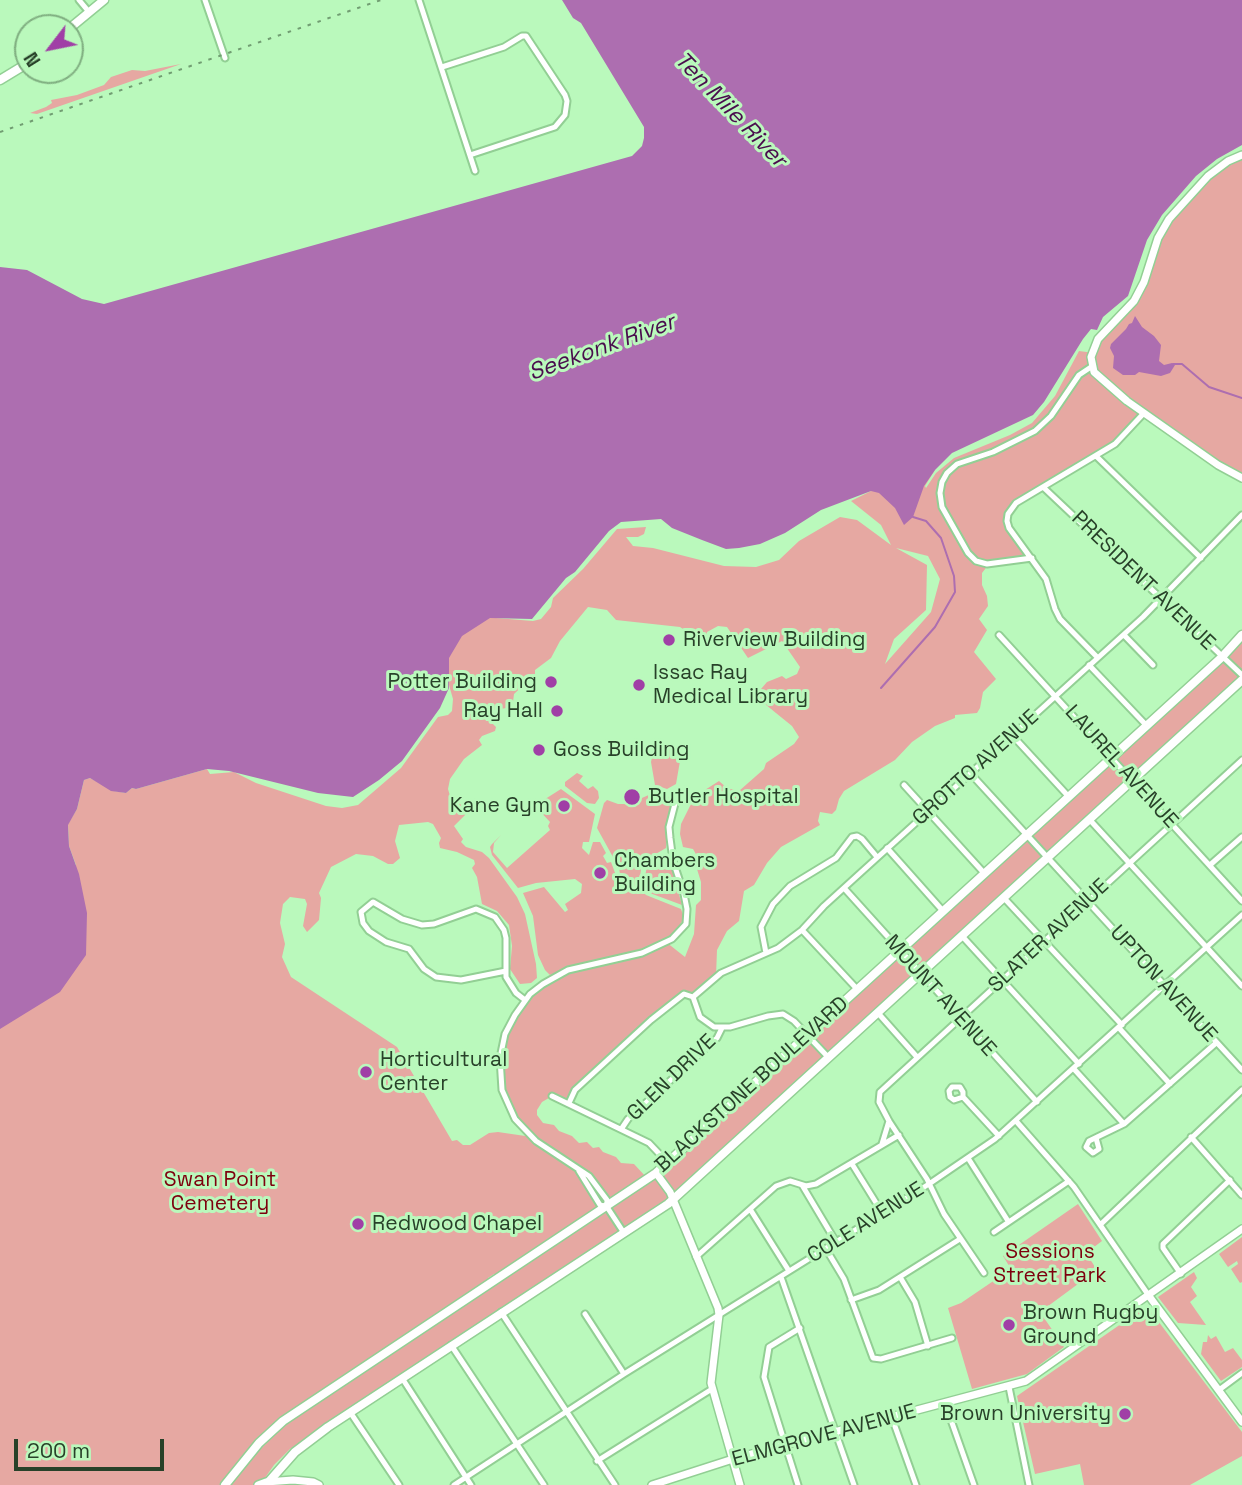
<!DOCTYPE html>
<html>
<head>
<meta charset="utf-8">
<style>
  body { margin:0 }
  #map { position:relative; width:1242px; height:1485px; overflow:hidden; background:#baf9bc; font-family:"Space Grotesk",sans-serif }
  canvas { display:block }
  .north { position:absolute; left:14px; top:14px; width:70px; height:70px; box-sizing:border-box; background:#baf9bc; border:2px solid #80af81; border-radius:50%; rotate:238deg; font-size:19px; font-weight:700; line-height:28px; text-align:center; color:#284129 }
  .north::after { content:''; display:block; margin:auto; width:24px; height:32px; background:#a03fa6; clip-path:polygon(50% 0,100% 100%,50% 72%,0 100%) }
  .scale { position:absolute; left:14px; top:1439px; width:150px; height:32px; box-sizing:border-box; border:4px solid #284129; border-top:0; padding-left:9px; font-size:21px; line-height:24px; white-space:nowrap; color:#284129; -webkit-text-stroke:5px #baf9bc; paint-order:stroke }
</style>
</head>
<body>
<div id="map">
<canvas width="1242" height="1485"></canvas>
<div class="north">N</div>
<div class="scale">200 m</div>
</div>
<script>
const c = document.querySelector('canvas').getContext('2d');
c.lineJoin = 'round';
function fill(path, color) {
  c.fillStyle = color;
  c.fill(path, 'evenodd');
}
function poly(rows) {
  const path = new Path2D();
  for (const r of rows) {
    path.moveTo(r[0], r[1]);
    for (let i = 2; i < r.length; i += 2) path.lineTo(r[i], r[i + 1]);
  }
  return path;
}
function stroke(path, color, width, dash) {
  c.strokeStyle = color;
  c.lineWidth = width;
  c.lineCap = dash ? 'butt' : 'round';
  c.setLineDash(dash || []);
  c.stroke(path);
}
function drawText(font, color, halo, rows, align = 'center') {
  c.font = font + ' "Space Grotesk",sans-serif';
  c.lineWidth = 6;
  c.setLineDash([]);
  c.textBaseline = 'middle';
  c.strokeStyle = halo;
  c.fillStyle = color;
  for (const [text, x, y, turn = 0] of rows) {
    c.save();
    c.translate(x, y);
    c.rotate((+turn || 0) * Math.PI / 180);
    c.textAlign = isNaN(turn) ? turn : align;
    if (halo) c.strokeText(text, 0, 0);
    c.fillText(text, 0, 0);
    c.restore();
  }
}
const green = poly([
  [181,64,37,114,30,113,46,107,52,103,51,100,77,95,104,85,111,77,132,70,145,71],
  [1242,158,1242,478,1145,413,1118,440,1014,502,1009,521,1019,538,1035,556,1032,558,989,564,982,573,982,585,987,596,988,606,979,619,987,630,974,652,996,679,983,692,980,708,977,713,955,715,955,718,935,726,912,742,895,760,844,791,839,799,836,810,832,814,820,812,818,821,820,825,781,847,767,863,754,885,744,891,739,921,727,931,717,950,716,976,693,996,689,991,682,993,579,1083,569,1101,554,1095,542,1102,537,1110,537,1115,543,1123,554,1125,559,1131,572,1136,579,1143,587,1142,593,1148,599,1147,603,1152,616,1157,621,1163,634,1164,647,1178,497,1278,494,1274,488,1278,490,1282,272,1431,240,1469,284,1426,321,1399,611,1209,676,1162,1242,640,1242,674,665,1201,290,1449,274,1465,260,1485,0,1485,0,1027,76,865,69,846,68,824,77,809,84,780,90,778,114,791,126,793,132,788,136,789,207,769,210,774,234,772,256,783,326,806,342,808,358,805,401,768,438,717,448,715,452,711,453,699,447,678,448,656,471,616,533,621,541,619,551,607,553,598,583,569,617,529,646,527,644,534,638,537,626,537,633,546,653,548,724,566,756,567,779,560,799,541,840,517,857,520,891,545,881,525,851,501,871,491,935,470,925,486,926,488,936,473,954,458,1010,435,1032,423,1055,396,1079,351,1094,353,1102,338,1136,305,1147,284,1159,242,1171,221,1217,173],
  [896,548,928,556,940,579,931,612,885,664,894,639,926,610,927,565],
  [588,607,607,610,616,620,680,627,699,640,706,637,707,632,718,626,727,627,748,658,782,641,800,667,797,674,786,679,782,676,767,682,755,696,792,726,799,737,794,744,766,763,764,769,739,791,727,788,719,781,697,795,691,804,681,824,680,834,683,847,693,849,697,856,697,869,701,882,701,900,696,905,694,934,685,957,666,942,630,955,562,972,521,1003,503,1043,502,1084,513,1112,532,1137,498,1132,489,1133,470,1145,463,1145,457,1140,452,1141,397,1047,291,977,282,957,285,944,280,923,283,904,290,897,305,899,307,904,303,926,307,932,319,920,321,898,319,893,331,867,356,854,373,856,388,864,393,864,400,858,395,841,399,825,428,822,433,824,441,838,439,843,440,848,457,852,474,860,475,864,472,868,477,877,482,904,497,911,509,925,512,946,510,969,520,984,531,983,537,978,536,964,525,914,517,897,489,858,482,852,466,847,461,842,463,839,454,826,469,811,450,796,448,789,450,779,464,759,482,745,479,740,482,736,495,731,496,727,490,721,486,721,482,712,490,708,495,710,506,708,513,702,514,694,535,674,535,670,551,658,560,641],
  [665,743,674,746,680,761,676,784,667,789,655,785,651,762,654,748],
  [577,773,583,776,579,781,588,789,593,786,598,791,599,798,595,804,587,803,565,786,565,782],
  [561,789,595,814,589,842,583,842,582,848,589,855,593,842,600,842,606,853,603,856,607,863,611,862,618,881,620,874,619,868,597,828,604,803,607,800,618,804,628,804,651,794,666,795,671,799,666,848,642,862,639,884,642,891,646,895,681,909,684,918,678,928,670,936,646,948,575,965,550,975,545,970,538,955,533,916,523,893,544,887,565,912,568,910,565,904,581,893,582,884,575,879,536,883,518,888,492,855,490,847,492,844,501,835,494,843,493,852,507,868,550,830,548,826,550,822,537,808,531,808],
  [665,854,669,859,682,905,647,892,643,887,647,866],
  [1078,1204,1102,1241,1086,1253,1097,1270,1040,1312,1064,1347,1027,1374,972,1389,948,1308,961,1303,1011,1269,1003,1256],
  [1242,1237,1242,1282,1240,1283,1231,1269,1238,1264,1237,1261,1228,1267,1219,1254],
  [1194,1272,1197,1278,1191,1287,1197,1296,1190,1302,1206,1325,1178,1323,1158,1297],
  [1144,1308,1149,1309,1242,1432,1242,1456,1190,1485,1084,1485,1080,1464,1035,1474,1017,1396],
  [1208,1335,1211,1339,1216,1336,1225,1352,1233,1348,1242,1360,1242,1367,1221,1381,1201,1354,1203,1342,1207,1342]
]);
const water = poly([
  [562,0,1242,0,1242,145,1217,159,1196,176,1162,215,1147,240,1128,296,1103,317,1097,330,1091,329,1083,339,1044,402,1033,415,952,453,935,470,924,486,913,517,904,525,895,508,879,493,871,491,821,510,785,533,760,544,739,548,726,549,702,540,672,528,661,519,621,522,609,531,575,572,566,578,532,619,490,618,462,636,449,658,449,688,440,708,402,761,379,780,353,797,318,793,229,771,207,769,136,789,132,788,126,793,111,791,90,778,84,780,77,809,68,825,69,846,79,874,87,913,86,955,60,992,0,1029,0,267,27,270,82,299,104,304,632,156,642,146,644,138,644,127,581,23,573,18],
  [1135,316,1142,327,1154,336,1161,345,1159,361,1164,365,1172,363,1175,365,1170,373,1161,376,1139,372,1135,375,1123,375,1113,368,1114,356,1110,348,1111,344,1126,329,1129,324,1132,323]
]);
const stream = poly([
  [1173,364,1182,364,1209,387,1242,398],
  [881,688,935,627,955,592,954,576,941,538,926,521,913,517]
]);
const minor = poly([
  [79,0,89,12],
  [205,0,225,58],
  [419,0,475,171],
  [442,67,504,47,522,36,526,36,565,95,567,101,565,115,555,127,470,155],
  [1096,456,1201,558],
  [1043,487,1242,675],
  [1032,558,987,564,976,561,968,553,942,507,940,493,942,482,947,473,957,464,993,452,1035,431,1051,416,1079,375,1091,367],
  [999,635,1242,901],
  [1124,635,1153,665],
  [1097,657,1060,619,1055,609,1046,579,1009,528,1007,521,1008,514,1016,503,1115,444,1144,413],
  [1089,665,1146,725],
  [1012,735,1069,797],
  [971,774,1242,1070],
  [904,785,984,873],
  [1089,819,1242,986],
  [887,848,943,911],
  [1210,865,1242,837],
  [844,888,1037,1102],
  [1004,898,1122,1025],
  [802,930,857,989],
  [962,936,1079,1064],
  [766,953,761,927,773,904,790,886,836,858,852,837,857,836,862,839,877,857],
  [506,971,461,980,436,977,424,969,409,949,386,942,369,931,363,923,361,912,373,902,402,919,422,925,434,924,476,909,495,917,504,930,506,938,506,977,516,993,525,1000],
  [693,997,721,973,778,948,802,930,824,906,857,876,1143,617,1242,515],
  [878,1013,917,1057],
  [1119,1028,1170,1084],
  [1074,1069,1124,1124],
  [552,1096,649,1143,667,1162],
  [963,1097,954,1100,950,1097,949,1091,952,1087,960,1087,963,1092,963,1097,999,1136],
  [569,1103,575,1090,651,1020,684,994,693,997,700,1017,714,1027,730,1027,768,1016,783,1014,794,1021,828,1057],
  [1016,1121,1074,1187,1149,1296],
  [622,1128,628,1119,717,1038,722,1028],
  [1191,1137,1242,1195],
  [1096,1138,1099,1149,1093,1153,1086,1147,1089,1141,1124,1124,1216,1043],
  [882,1144,889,1121],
  [968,1158,1008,1221],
  [852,1164,883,1214],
  [579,1171,600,1205,607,1207,624,1233],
  [802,1185,836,1242],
  [607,1207,607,1200,589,1176,536,1141,515,1119,502,1090,500,1058,505,1034,515,1015,530,994,543,984,568,970,642,953,672,939,686,924,687,909,684,894,673,861,670,838,669,827,677,796],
  [750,1209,789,1271],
  [1100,1225,1242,1090],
  [994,1232,1069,1181],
  [826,1249,844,1279,873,1358,881,1359,952,1338],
  [696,1257,776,1186,790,1181,806,1186,816,1184,899,1135],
  [984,1273,944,1214,927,1179,889,1121,879,1102,880,1092,1242,760],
  [1181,1274,1163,1248,1163,1244,1230,1180],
  [781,1277,854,1485],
  [900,1277,915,1302,928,1346],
  [851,1300,879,1290,960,1239],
  [501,1312,615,1485],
  [585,1314,624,1374],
  [451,1345,544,1485],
  [402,1378,471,1485],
  [1009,1387,1029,1485],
  [1219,1390,1242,1373],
  [945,1403,974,1485],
  [350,1412,399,1485],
  [892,1418,916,1485],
  [597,1461,712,1389],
  [454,1485,624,1374,929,1184,995,1139,1242,915],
  [798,1485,764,1377,769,1347,800,1328]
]);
const tertiary = poly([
  [1242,155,1228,161,1208,176,1169,219,1158,238,1144,282,1134,301,1098,339,1091,357,1094,372,1127,401,1218,465,1242,478],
  [656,1173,670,1192,718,1308,719,1315,711,1383,740,1485],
  [1149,1296,1242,1422],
  [258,1485,266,1482,293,1480,313,1482,319,1485],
  [652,1485,733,1459,1026,1381,1242,1229]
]);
const secondary = poly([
  [70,28,104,0],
  [0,80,28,63],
  [225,1485,259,1443,283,1421,656,1173,1222,657,1242,635],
  [266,1485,295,1452,328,1427,668,1204,1242,680]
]);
const rail = poly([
  [0,132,381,0]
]);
const markers = [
  [669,640,7,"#a03fa6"],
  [551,682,7,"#a03fa6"],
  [639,685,7,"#a03fa6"],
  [557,711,7,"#a03fa6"],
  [539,750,7,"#a03fa6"],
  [632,797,9,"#a03fa6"],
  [564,806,7,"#a03fa6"],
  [600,873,7,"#a03fa6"],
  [366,1072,7,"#a03fa6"],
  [358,1224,7,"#a03fa6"],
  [1009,1325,7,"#a03fa6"],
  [1125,1414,7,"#a03fa6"]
];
const streetNames = [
  ["PRESIDENT AVENUE",1143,581,44],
  ["LAUREL AVENUE",1121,767,48],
  ["GROTTO AVENUE",976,768,-42],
  ["SLATER AVENUE",1049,936,-43],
  ["UPTON AVENUE",1163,984,48],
  ["MOUNT AVENUE",940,996,48],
  ["GLEN DRIVE",672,1078,-44],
  ["BLACKSTONE BOULEVARD",752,1085,-42],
  ["COLE AVENUE",866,1223,-32],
  ["ELMGROVE AVENUE",824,1436,-15]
];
const poiNames = [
  ["Riverview Building",683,640],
  ["Issac Ray",653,673],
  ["Medical Library",653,697],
  ["Potter Building",537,682,"right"],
  ["Ray Hall",543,711,"right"],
  ["Goss Building",553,750],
  ["Butler Hospital",648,797],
  ["Kane Gym",550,806,"right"],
  ["Chambers",614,861],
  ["Building",614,885],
  ["Horticultural",380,1060],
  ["Center",380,1084],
  ["Redwood Chapel",372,1224],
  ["Brown Rugby",1023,1313],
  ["Ground",1023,1337],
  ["Brown University",1111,1414,"right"]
];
const parkNames = [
  ["Swan Point",220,1180],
  ["Cemetery",220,1204],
  ["Sessions",1050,1252],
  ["Street Park",1050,1276]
];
const waterNames = [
  ["Ten Mile River",730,110,46],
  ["Seekonk River",602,348,-20]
];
fill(green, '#e6a8a2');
fill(water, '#ad6eb0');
stroke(stream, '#ad6eb0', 2);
stroke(minor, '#92cf94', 9);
stroke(tertiary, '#92cf94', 10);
stroke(secondary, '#92cf94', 11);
stroke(minor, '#fff', 5);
stroke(tertiary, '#fff', 7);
stroke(secondary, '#fff', 8);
stroke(rail, '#719d72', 2, [3.5, 7]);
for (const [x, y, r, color] of markers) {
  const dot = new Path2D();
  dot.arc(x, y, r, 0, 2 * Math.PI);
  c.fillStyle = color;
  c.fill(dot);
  stroke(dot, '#baf9bc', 2.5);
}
drawText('21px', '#284129', '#baf9bc', streetNames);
drawText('21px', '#284129', '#baf9bc', poiNames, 'left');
drawText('21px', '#7d000e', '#baf9bc', parkNames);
drawText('italic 23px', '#490d4d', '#baf9bc', waterNames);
</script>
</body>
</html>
